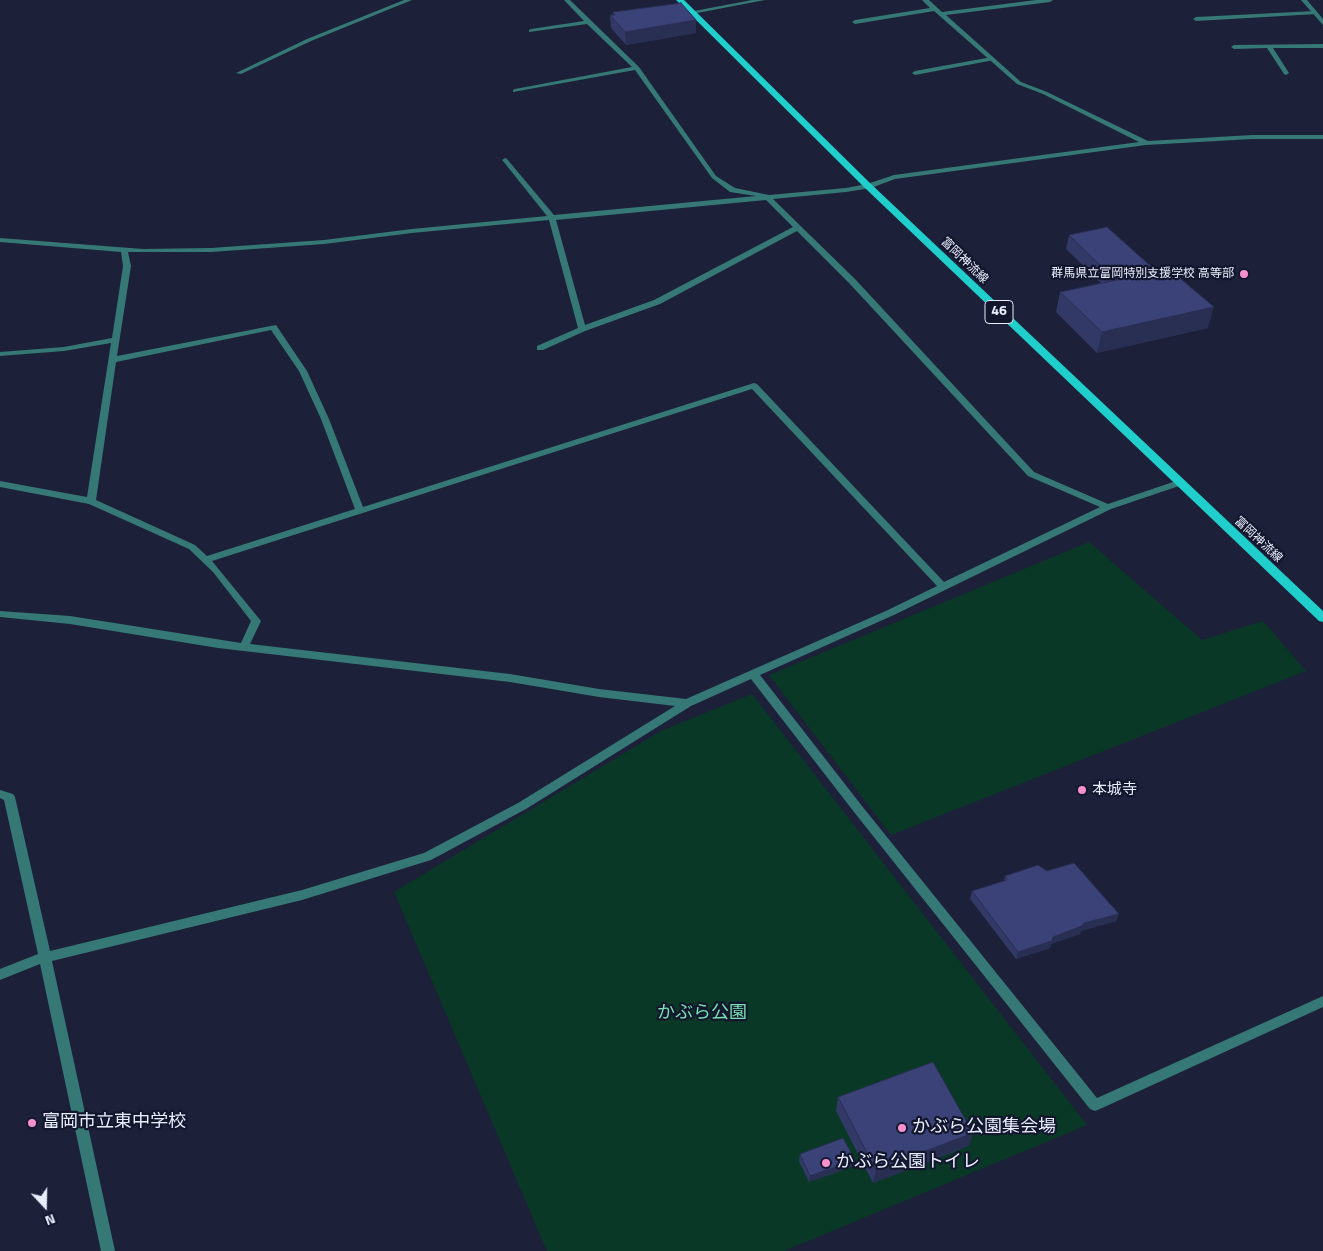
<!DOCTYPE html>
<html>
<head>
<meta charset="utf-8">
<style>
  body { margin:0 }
  #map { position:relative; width:1323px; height:1251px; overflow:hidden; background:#1c2039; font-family:"Titillium Web",sans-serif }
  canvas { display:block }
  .north { position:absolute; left:20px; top:1181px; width:50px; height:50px; -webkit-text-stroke:4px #13172e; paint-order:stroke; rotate:159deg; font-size:14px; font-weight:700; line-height:20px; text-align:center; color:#e9edfe }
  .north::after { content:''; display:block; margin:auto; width:18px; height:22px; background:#e9edfe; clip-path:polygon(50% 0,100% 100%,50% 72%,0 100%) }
</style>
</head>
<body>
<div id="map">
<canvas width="1323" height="1251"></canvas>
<div class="north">N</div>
</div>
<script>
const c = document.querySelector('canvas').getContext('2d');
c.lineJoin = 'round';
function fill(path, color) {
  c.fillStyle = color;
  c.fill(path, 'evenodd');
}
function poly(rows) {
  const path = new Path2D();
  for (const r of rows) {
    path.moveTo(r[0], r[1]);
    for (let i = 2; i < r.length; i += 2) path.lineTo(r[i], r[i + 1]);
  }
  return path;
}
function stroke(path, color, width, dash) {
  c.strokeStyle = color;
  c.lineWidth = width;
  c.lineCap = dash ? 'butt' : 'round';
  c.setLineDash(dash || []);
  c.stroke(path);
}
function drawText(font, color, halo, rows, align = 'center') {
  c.font = font + ' "Titillium Web","Noto Sans JP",sans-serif';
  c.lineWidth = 4.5;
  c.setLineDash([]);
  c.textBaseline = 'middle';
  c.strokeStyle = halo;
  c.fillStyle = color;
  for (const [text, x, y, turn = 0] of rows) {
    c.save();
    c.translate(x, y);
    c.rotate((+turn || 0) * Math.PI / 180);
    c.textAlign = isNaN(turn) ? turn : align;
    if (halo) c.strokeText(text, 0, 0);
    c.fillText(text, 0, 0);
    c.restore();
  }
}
const green = poly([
  [1089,542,1202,640,1263,621,1306,671,891,835,769,675],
  [752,694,1087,1125,784,1251,547,1251,394,892,661,731]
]);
const lane = poly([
  [1315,11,1317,12,1317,14,1196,21,1193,19,1196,17,1315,11],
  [1323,44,1323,48,1273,48,1289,73,1286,75,1284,74,1267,48,1234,49,1231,47,1234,45,1323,44],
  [992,57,994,58,994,60,915,75,912,73,915,71,992,57]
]);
const street = poly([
  [404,0,412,0,311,41,241,74,236,73,307,39,404,0],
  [564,0,570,0,639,67,716,176,735,188,769,195,846,188,867,184,894,175,1139,142,1043,94,1017,84,934,11,855,24,852,22,855,20,930,8,922,0,929,0,942,12,1036,0,1053,0,1050,2,946,15,1021,82,1047,92,1148,141,1252,135,1323,135,1323,139,1252,139,1146,145,895,179,871,188,846,192,773,199,855,279,1034,472,1108,504,1176,481,1179,480,1184,483,1182,485,1111,509,896,614,760,675,862,806,1097,1098,1323,996,1323,1007,1100,1109,1095,1111,1090,1109,854,812,751,679,691,706,526,809,431,860,302,900,52,961,115,1251,101,1251,40,964,0,980,0,969,38,954,4,800,0,798,0,790,13,794,15,797,50,951,302,890,424,853,518,803,675,706,599,697,510,682,218,648,70,624,0,617,0,611,70,616,241,643,251,621,213,572,189,549,89,504,0,487,0,481,87,497,111,343,64,351,0,356,0,352,64,347,112,338,123,266,121,252,0,242,0,238,143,249,211,248,324,240,412,229,547,216,503,161,502,160,505,158,507,159,554,215,756,196,730,192,712,178,635,70,513,92,513,90,515,89,632,67,587,24,529,32,529,30,531,29,584,21,564,0],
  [766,200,793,227,654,300,585,325,556,220,766,200],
  [549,220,578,328,537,346,537,350,543,350,585,331,660,304,797,231,849,283,1028,476,1100,507,944,582,757,384,754,383,363,507,329,419,307,371,276,325,117,356,131,266,128,252,211,252,324,244,412,233,549,220],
  [271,330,299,371,321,419,355,509,207,556,195,545,96,500,116,362,271,330],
  [752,389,937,586,888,610,686,699,599,689,510,674,250,644,261,621,212,561,752,389],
  [752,0,765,0,692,14,689,12,752,0],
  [1301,0,1307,0,1323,19,1323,25,1301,0]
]);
const primary = poly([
  [676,0,684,0,871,184,1323,611,1323,622,1319,621,865,188,676,0]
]);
const wall = poly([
  [613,12,696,20,696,33,626,45,611,28,610,15,613,15],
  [1069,235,1155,270,1154,272,1208,328,1097,353,1056,312,1060,292,1101,283,1066,249],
  [1005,876,1116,921,1081,931,1080,934,1051,944,1050,948,1016,959,970,899,972,891,1004,881],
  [838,1097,973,1133,969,1146,873,1183,836,1111],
  [800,1154,854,1166,809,1182,799,1161]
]);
const shadedWall = poly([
  [696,20,696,33,626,45,625,32],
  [1155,270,1151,284,1111,293,1114,279],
  [1214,307,1208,328,1097,353,1102,332],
  [1119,914,1116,921,1081,931,1080,934,1051,944,1050,948,1016,959,1018,952,1084,923],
  [973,1133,969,1146,873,1183,876,1170],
  [855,1160,854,1166,809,1182,810,1176]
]);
const building = poly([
  [681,3,696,20,625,32,610,15,615,15,613,12,681,3],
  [1107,227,1155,270,1114,279,1069,235,1107,227],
  [1169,269,1214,307,1102,332,1060,292,1169,269],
  [1074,863,1119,914,1084,923,1082,926,1053,937,1052,941,1018,952,972,891,1007,880,1005,876,1038,865,1047,871,1074,863],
  [933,1062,973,1133,876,1170,838,1097,933,1062],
  [843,1138,855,1160,810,1176,800,1154,843,1138]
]);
const markers = [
  [1244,274,5,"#f790ce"],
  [1082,790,5,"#f790ce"],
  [32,1123,5,"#f790ce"],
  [902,1128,5,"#f790ce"],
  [826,1163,5,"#f790ce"]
];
const farStreetnames = [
  ["富岡神流線",964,261,44],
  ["富岡神流線",1258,540,43]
];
const farPoinames = [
  ["群馬県立富岡特別支援学校 高等部",1234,274]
];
const shields = [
  [999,312,28]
];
const shieldNames = [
  ["46",999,312]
];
const poiNames = [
  ["本城寺",1092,790]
];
const nearParknames = [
  ["かぶら公園",702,1014]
];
const nearPoinames = [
  ["富岡市立東中学校",42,1123],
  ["かぶら公園集会場",912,1128],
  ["かぶら公園トイレ",836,1163]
];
fill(green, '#093926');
fill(lane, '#357876');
fill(street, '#357876');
fill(primary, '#20cecc');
fill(wall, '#323966');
fill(shadedWall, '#292e53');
fill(building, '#3a4277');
stroke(building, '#292e53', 1);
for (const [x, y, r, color] of markers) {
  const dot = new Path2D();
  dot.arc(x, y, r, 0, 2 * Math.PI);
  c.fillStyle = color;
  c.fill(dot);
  stroke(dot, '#13172e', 2);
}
drawText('12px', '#e9edfe', '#13172e', farStreetnames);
drawText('12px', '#e9edfe', '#13172e', farPoinames, 'right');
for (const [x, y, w] of shields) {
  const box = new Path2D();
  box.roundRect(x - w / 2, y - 11.5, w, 23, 4);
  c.fillStyle = '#13172e';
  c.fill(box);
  stroke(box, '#e9edfe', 1);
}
drawText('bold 14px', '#e9edfe', null, shieldNames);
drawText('15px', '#e9edfe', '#13172e', poiNames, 'left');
drawText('18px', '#79e1b1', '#13172e', nearParknames);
drawText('18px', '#e9edfe', '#13172e', nearPoinames, 'left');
</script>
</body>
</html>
